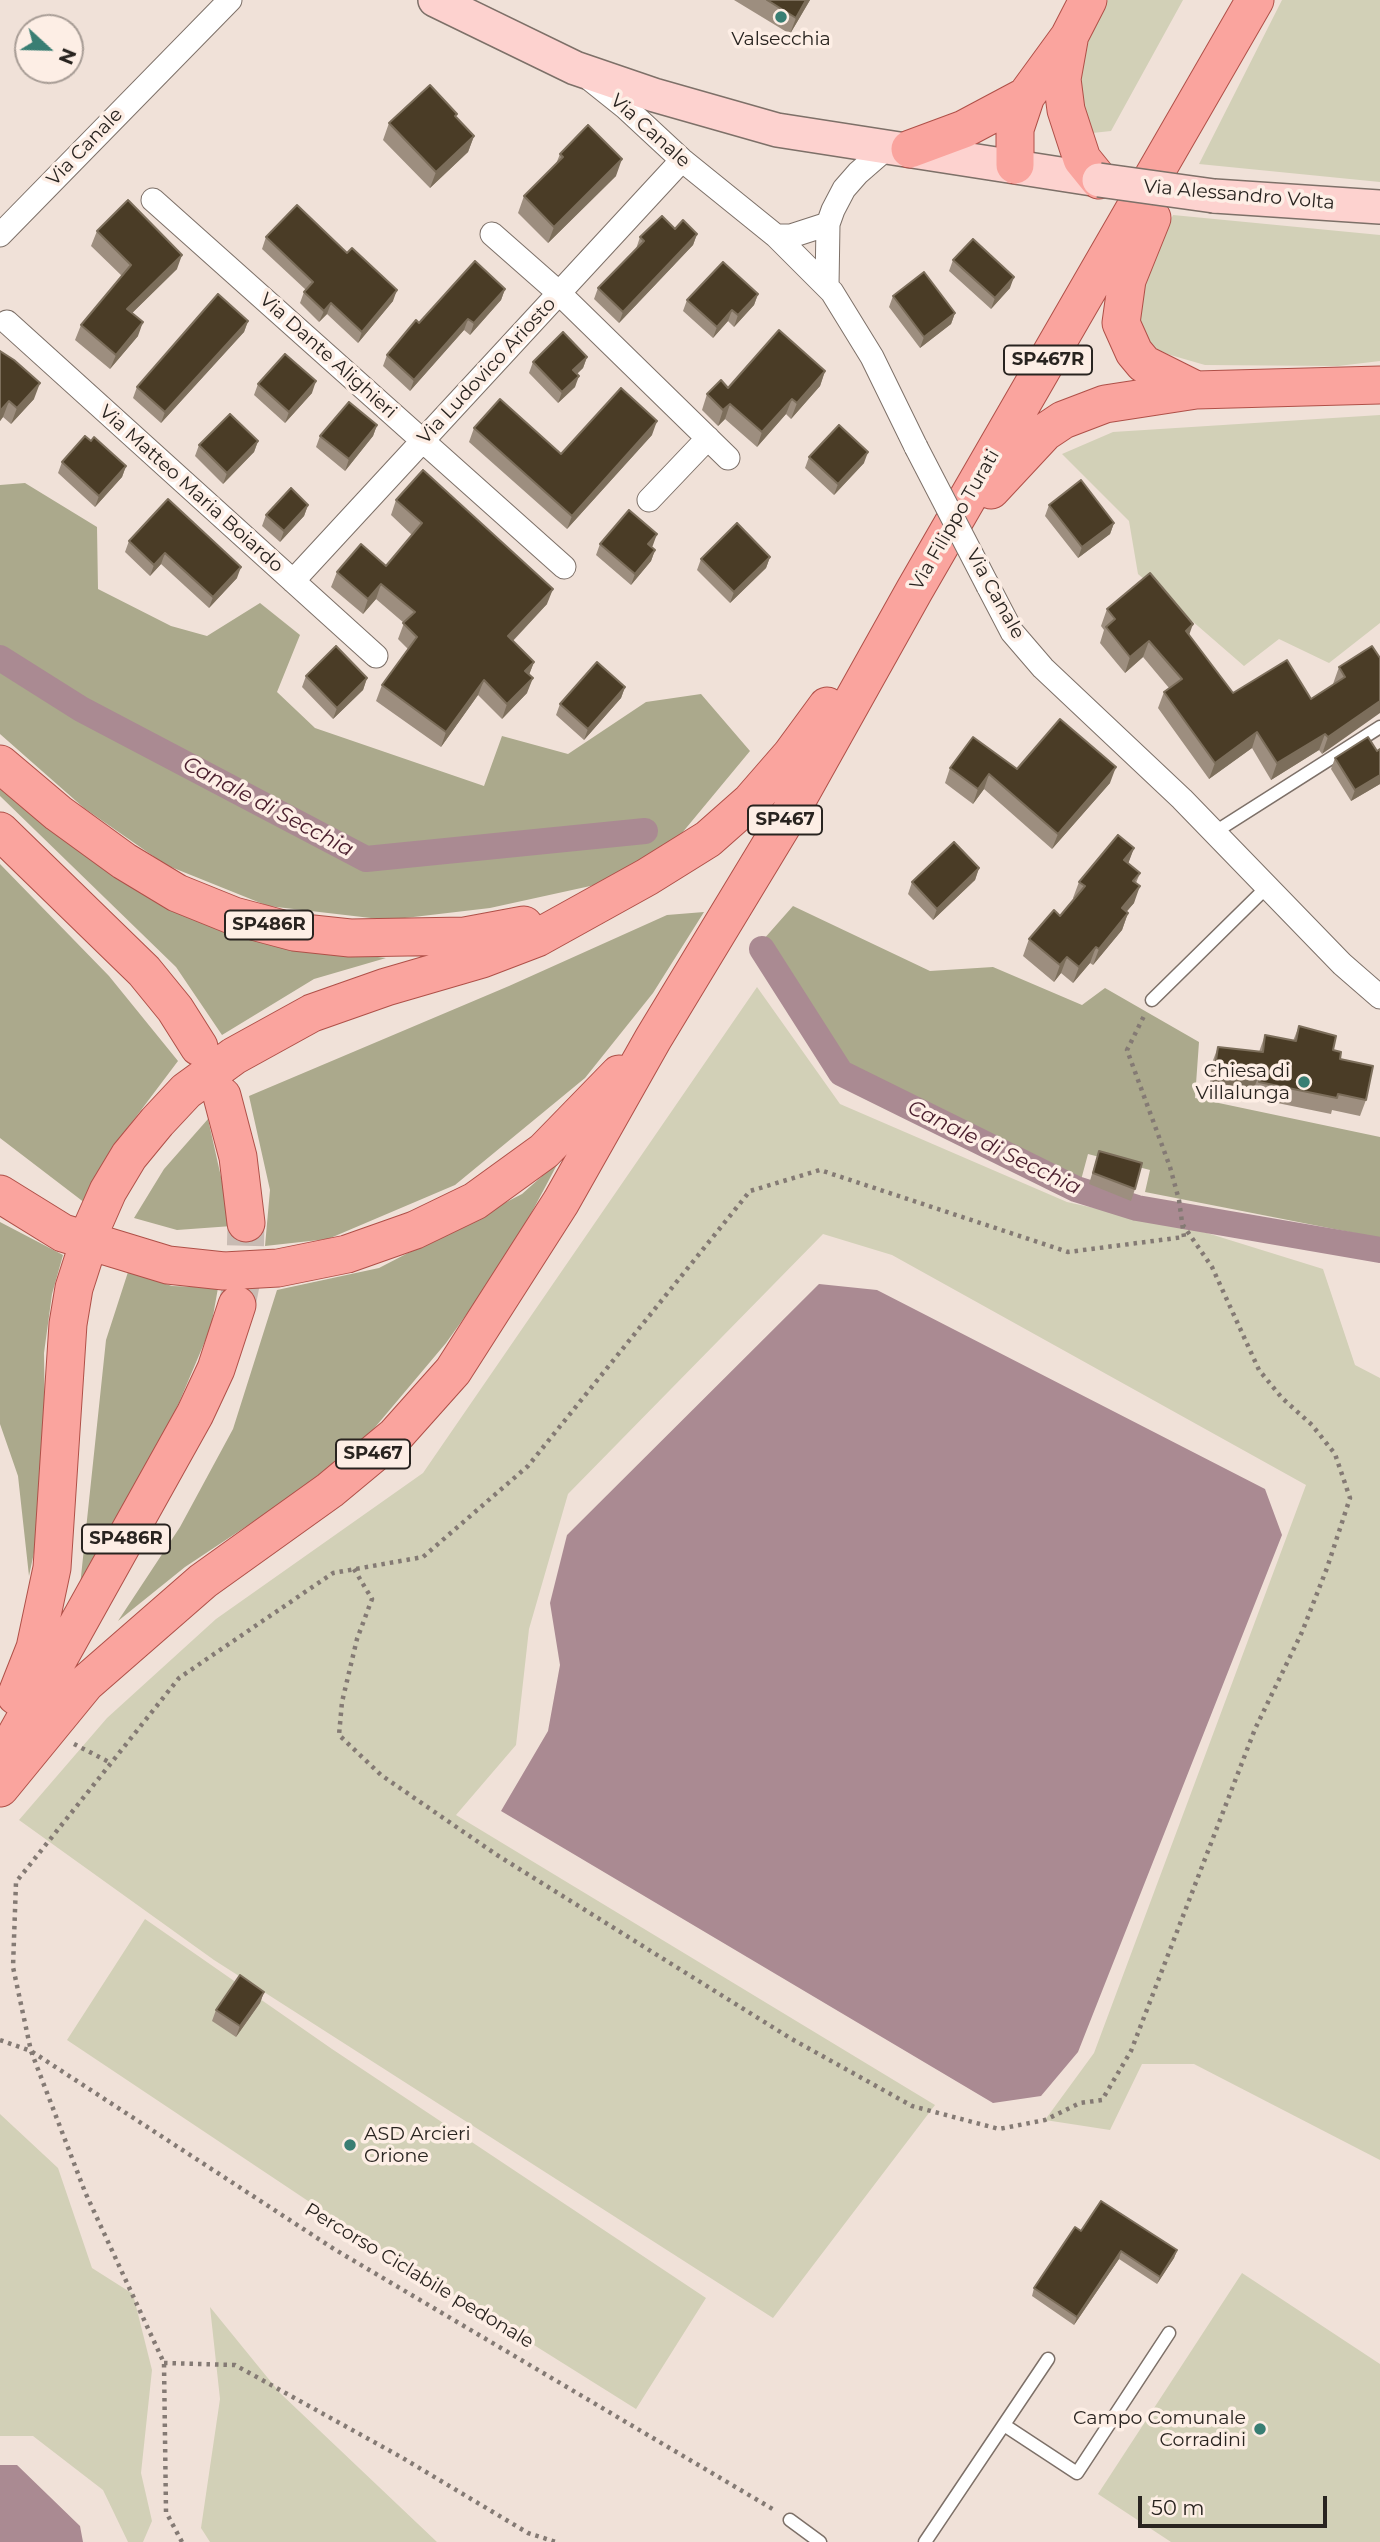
<!DOCTYPE html>
<html>
<head>
<meta charset="utf-8">
<style>
  body { margin:0 }
  #map { position:relative; width:1380px; height:2542px; overflow:hidden; background:#f0e1d8; font-family:Montserrat,sans-serif }
  canvas { display:block }
  .north { position:absolute; left:14px; top:14px; width:70px; height:70px; box-sizing:border-box; background:#fdeee5; border:2px solid #a89d96; border-radius:50%; rotate:112deg; font-size:19px; font-weight:700; line-height:28px; text-align:center; color:#292420 }
  .north::after { content:''; display:block; margin:auto; width:24px; height:32px; background:#397e73; clip-path:polygon(50% 0,100% 100%,50% 72%,0 100%) }
  .scale { position:absolute; left:1138px; top:2496px; width:189px; height:32px; box-sizing:border-box; border:4px solid #292420; border-top:0; padding-left:9px; font-size:21px; line-height:24px; white-space:nowrap; color:#292420; -webkit-text-stroke:5px #fdeee5; paint-order:stroke }
</style>
</head>
<body>
<div id="map">
<canvas width="1380" height="2542"></canvas>
<div class="north">N</div>
<div class="scale">50 m</div>
</div>
<script>
const c = document.querySelector('canvas').getContext('2d');
c.lineJoin = 'round';
function fill(path, color) {
  c.fillStyle = color;
  c.fill(path, 'evenodd');
}
function poly(rows) {
  const path = new Path2D();
  for (const r of rows) {
    path.moveTo(r[0], r[1]);
    for (let i = 2; i < r.length; i += 2) path.lineTo(r[i], r[i + 1]);
  }
  return path;
}
function stroke(path, color, width, dash) {
  c.strokeStyle = color;
  c.lineWidth = width;
  c.lineCap = dash ? 'butt' : 'round';
  c.setLineDash(dash || []);
  c.stroke(path);
}
function drawText(font, color, halo, rows, align = 'center') {
  c.font = font + ' Montserrat,sans-serif';
  c.lineWidth = 7;
  c.setLineDash([]);
  c.textBaseline = 'middle';
  c.strokeStyle = halo;
  c.fillStyle = color;
  for (const [text, x, y, turn = 0] of rows) {
    c.save();
    c.translate(x, y);
    c.rotate((+turn || 0) * Math.PI / 180);
    c.textAlign = isNaN(turn) ? turn : align;
    if (halo) c.strokeText(text, 0, 0);
    c.fillText(text, 0, 0);
    c.restore();
  }
}
const green = poly([
  [1108,0,1183,0,1111,131,1083,134,1076,58],
  [1282,0,1380,0,1380,182,1199,164],
  [1173,215,1380,235,1380,361,1338,366,1205,365,1153,350,1138,319,1138,288],
  [1380,415,1380,623,1329,663,1279,639,1244,666,1138,574,1129,521,1062,454,1113,432],
  [757,987,840,1104,1067,1202,1207,1233,1323,1269,1355,1365,1380,1378,1380,2160,1194,2064,1142,2064,1110,2130,1045,2120,1094,2053,1306,1485,892,1255,823,1234,568,1494,529,1629,516,1745,456,1815,935,2105,773,2318,214,1960,19,1820,107,1718,216,1619,423,1473],
  [145,1919,332,2049,706,2298,636,2409,368,2241,67,2040],
  [0,2114,58,2168,92,2268,133,2294,152,2370,141,2473,152,2521,143,2542,128,2542,103,2490,33,2436,0,2436],
  [1242,2273,1380,2364,1380,2542,1171,2542,1098,2494],
  [210,2307,280,2393,437,2542,210,2542,201,2528,220,2399]
]);
const forest = poly([
  [25,483,97,527,98,589,171,626,207,636,260,603,300,635,277,692,315,728,484,786,502,736,568,754,646,702,701,694,750,751,682,833,604,883,490,908,388,920,268,906,166,865,84,808,0,734,0,485],
  [0,786,329,951,386,958,314,979,222,1035,176,967,0,796],
  [0,864,109,976,178,1061,126,1130,85,1203,0,1138],
  [793,906,930,971,993,967,1082,1005,1105,988,1199,1042,1195,1098,1380,1137,1380,1238,1145,1192,1150,1170,1088,1154,1081,1180,845,1065,763,940],
  [704,912,653,993,585,1078,455,1185,328,1239,265,1246,270,1190,249,1096,509,986,667,915],
  [208,1119,232,1226,177,1230,134,1218,164,1169],
  [559,1161,509,1255,446,1343,366,1438,289,1498,185,1567,118,1621,180,1527,233,1429,277,1290,379,1268,522,1194],
  [0,1222,63,1255,52,1294,44,1353,45,1427,40,1524,29,1576,18,1476,0,1424],
  [128,1272,172,1286,218,1288,211,1327,175,1412,80,1586,106,1340]
]);
const water = poly([
  [819,1284,877,1290,1265,1489,1282,1535,1078,2052,1041,2096,993,2103,501,1811,548,1731,560,1665,550,1603,567,1535],
  [0,2465,17,2465,80,2526,83,2542,0,2542]
]);
const canal = poly([
  [0,658,81,709,366,859,645,831],
  [762,949,841,1073,1076,1189,1137,1208,1380,1250]
]);
const primaryTunnel = poly([
  [238,1300,245,1264,246,1223]
]);
const path = poly([
  [354,1569,372,1599,357,1639,342,1702,339,1735,381,1775,497,1855,790,2038,912,2106,999,2129,1045,2120,1080,2103,1102,2100,1131,2051,1255,1729,1302,1632,1327,1568,1350,1498,1335,1454,1312,1425,1282,1398,1259,1370,1212,1267,1183,1225],
  [74,1744,111,1763],
  [0,2040,31,2051,334,2249,776,2511],
  [164,2363,235,2365,401,2457,528,2533,556,2542],
  [182,2542,166,2512,164,2363,85,2192,31,2051,13,1967,16,1882,179,1678,333,1573,423,1557,528,1466,750,1191,820,1170,1068,1252,1184,1237,1179,1200,1170,1167,1127,1050,1145,1014]
]);
const lane = poly([
  [1215,832,1380,727],
  [1152,1000,1268,886],
  [1004,2425,1077,2473,1169,2333],
  [790,2520,820,2542],
  [925,2542,1048,2359]
]);
const street = poly([
  [591,80,626,108,682,160,776,236,832,292,872,357,916,447],
  [153,200,564,567],
  [492,234,559,293,728,458],
  [0,235,230,0],
  [776,236,791,236,828,224],
  [827,286,828,224,833,210,844,189,858,173,889,146],
  [7,322,376,656],
  [649,500,708,438],
  [293,581,682,160],
  [988,586,1012,632,1043,668,1182,799,1342,964,1380,997]
]);
const secondary = poly([
  [435,0,575,68,654,95,777,130,1099,180],
  [1214,196,1380,207]
]);
const primary = poly([
  [1069,40,1062,79,1066,110,1082,159,1099,180],
  [910,149,964,129,1026,96],
  [1015,165,1015,129,1026,96,1069,37,1088,0],
  [1152,218,1127,280,1121,323,1134,352,1144,364,1196,390],
  [991,490,1045,432,1063,420,1105,404,1196,390,1380,385],
  [0,764,58,813,124,861,177,893,234,916,294,932,350,938,465,936,524,925],
  [0,831,144,971,175,1009,199,1047],
  [222,1096,238,1157,246,1223],
  [0,1194,63,1233,168,1265,224,1271,278,1268,347,1254,415,1230,475,1201,544,1151,619,1074],
  [93,1225,108,1191,129,1156,157,1122,186,1091,234,1056,312,1013,386,987,482,959,537,938,647,877,708,839,751,801,791,755,827,706],
  [16,1696,35,1648,52,1568,68,1324,74,1288,84,1257],
  [11,1744,195,1414,216,1369,237,1305],
  [0,1788,86,1683,203,1581,330,1490,395,1436,453,1371,561,1202,653,1039,791,811,914,591,1255,0]
]);
const streetBridge = poly([
  [916,447,988,586]
]);
const secondaryBridge = poly([
  [1099,180,1214,196]
]);
const wall = poly([
  [734,0,810,0,790,34],
  [389,123,474,136,468,152,430,188,383,140],
  [560,154,616,176,548,243,518,213,524,196,556,164],
  [675,229,697,234,693,245,619,323,594,299,598,288,636,249,640,237],
  [97,231,177,269,132,313,138,336,110,369,75,340,81,325,122,276,91,246],
  [266,237,393,301,358,343,327,314,319,322,300,303,304,292,306,290,262,249],
  [953,260,1010,288,991,309,949,271],
  [505,289,501,300,470,335,464,330,410,391,383,366,387,355,419,323],
  [758,294,754,305,734,327,728,321,713,338,683,311,687,300],
  [893,296,955,313,951,324,920,348,889,307],
  [248,321,244,332,161,423,133,398,137,387],
  [0,351,34,399,11,424,3,417,0,421],
  [587,357,583,368,577,374,575,387,558,403,529,373,533,362],
  [825,371,820,386,791,419,786,414,757,447,725,419,718,426,702,410,707,394,728,388],
  [258,384,312,393,285,423,254,395],
  [377,425,373,436,345,471,316,447,320,436],
  [474,428,561,454,652,435,567,529,469,442],
  [258,441,254,452,223,484,195,456,199,445],
  [809,457,864,463,834,495,805,468],
  [62,462,126,466,122,477,95,507,58,473],
  [168,499,237,578,209,608,161,564,150,576,125,552,129,541],
  [396,500,547,604,513,641,534,662,529,675,527,693,502,719,478,695,441,747,376,701,382,685,408,649,398,639,404,623,376,599,363,614,331,587,337,572,386,566,412,535,391,515],
  [308,505,304,516,280,542,262,526,266,515],
  [1049,505,1114,523,1110,534,1078,558,1045,516],
  [600,544,653,545,652,547,655,550,651,561,631,585,596,555],
  [770,557,766,568,730,603,697,570,701,559],
  [1107,609,1189,635,1233,693,1311,699,1333,685,1333,684,1339,667,1372,646,1322,754,1319,750,1271,780,1252,748,1209,779,1158,708,1164,692,1169,688,1143,657,1125,673,1100,643,1104,630,1101,626],
  [306,676,367,678,363,690,333,719,302,687],
  [625,687,621,698,584,740,556,715,560,704],
  [1380,749,1380,784,1351,801,1331,769,1335,758,1377,751],
  [950,768,1017,769,1110,783,1052,849,984,789,973,804,945,783],
  [1134,848,1128,863,1140,873,1136,883,1134,903,1126,912,1128,913,1122,930,1093,965,1090,963,1073,983,1061,973,1054,982,1023,956,1029,939,1060,916,1074,899,1073,898,1079,882],
  [979,868,975,880,933,920,908,894,912,882],
  [1299,1026,1333,1050,1340,1059,1366,1100,1360,1116,1332,1110,1331,1114,1253,1098,1254,1088,1210,1083,1212,1063,1218,1047,1259,1052,1265,1035,1293,1041],
  [1099,1151,1135,1189,1131,1201,1089,1184],
  [264,1992,260,2003,236,2037,212,2021,216,2010],
  [1081,2231,1177,2250,1174,2258,1157,2284,1119,2259,1074,2325,1032,2296,1034,2288]
]);
const shadedWall = poly([
  [806,0,810,0,790,34,796,18],
  [474,136,468,152,430,188,436,172],
  [622,159,616,176,548,243,554,227],
  [697,234,693,245,619,323,623,312],
  [182,255,177,269,122,323,127,309],
  [1014,277,1010,288,991,309,995,298],
  [505,289,501,300,470,335,474,323],
  [397,290,393,301,358,343,362,332],
  [758,294,754,305,734,327,738,315],
  [331,303,327,314,319,322,324,311],
  [732,310,728,321,713,338,717,327],
  [955,313,951,324,920,348,924,337],
  [468,319,464,330,410,391,414,380],
  [248,321,244,332,161,423,165,412],
  [143,322,138,336,110,369,116,355],
  [587,357,583,368,569,381,573,370],
  [825,371,820,386,791,419,797,403],
  [579,376,575,387,558,403,562,392],
  [316,381,312,393,285,423,289,412],
  [40,383,34,399,11,424,17,408],
  [792,399,786,414,757,447,762,432],
  [9,401,3,417,0,421,0,411],
  [730,404,725,419,718,426,723,410],
  [657,421,652,435,567,529,572,516],
  [377,425,373,436,345,471,349,459],
  [258,441,254,452,223,484,227,473],
  [868,452,864,463,834,495,838,484],
  [126,466,122,477,95,507,99,496],
  [308,505,304,516,280,542,284,531],
  [1114,523,1110,534,1078,558,1082,547],
  [657,534,653,545,644,556,648,544],
  [655,550,651,561,631,585,635,574],
  [165,553,161,564,150,576,154,565],
  [770,557,766,568,730,603,734,592],
  [241,567,237,578,209,608,213,597],
  [381,584,376,599,363,614,368,599],
  [553,589,547,604,503,651,508,636],
  [1193,624,1187,641,1186,631],
  [1149,641,1143,657,1125,673,1130,657],
  [534,662,528,677,525,671],
  [367,678,363,690,333,719,337,708],
  [533,678,527,693,502,719,507,704],
  [484,680,478,695,441,747,446,732],
  [625,687,621,698,584,740,588,729],
  [1380,701,1380,713,1322,754,1328,737],
  [1257,732,1252,748,1209,779,1215,763],
  [1325,734,1319,750,1271,780,1277,763],
  [1116,767,1110,783,1052,849,1058,834],
  [989,774,984,789,973,804,978,789],
  [1380,775,1380,784,1351,801,1355,790],
  [1134,848,1128,864,1124,860],
  [979,868,975,880,933,920,937,909],
  [1140,886,1134,903,1116,924,1122,908],
  [1128,913,1122,930,1093,965,1099,949],
  [1096,947,1090,963,1073,983,1079,967],
  [1067,957,1061,973,1054,982,1060,965],
  [1215,1067,1260,1072,1254,1088,1210,1083],
  [264,1992,260,2003,236,2037,240,2026],
  [1177,2250,1174,2258,1157,2284,1160,2277],
  [1121,2251,1119,2259,1074,2325,1077,2317]
]);
const building = poly([
  [767,0,806,0,796,18,767,0],
  [430,85,457,114,455,116,474,136,436,172,389,123,430,85],
  [588,125,622,159,554,227,524,196,563,157,560,154,588,125],
  [128,200,182,255,127,309,143,322,116,355,81,325,131,265,97,231,128,200],
  [297,205,347,253,352,248,397,290,362,332,331,303,324,311,304,292,313,282,266,237,297,205],
  [662,216,675,229,683,220,697,234,623,312,598,288,644,241,640,237,662,216],
  [973,239,1014,277,995,298,953,260,973,239],
  [475,261,505,289,474,323,468,319,414,380,387,355,416,320,419,323,475,261],
  [723,262,758,294,738,315,732,310,717,327,687,300,723,262],
  [924,272,955,313,924,337,893,296,924,272],
  [218,294,248,321,165,412,137,387,218,294],
  [779,330,825,371,797,403,792,399,762,432,730,404,723,410,707,394,721,380,728,388,779,330],
  [563,332,587,357,573,370,579,376,562,392,533,362,563,332],
  [0,351,14,360,40,383,17,408,9,401,0,411,0,351],
  [285,354,316,381,289,412,258,384,285,354],
  [621,388,657,421,572,516,474,428,500,399,561,454,621,388],
  [349,402,377,425,349,459,320,436,349,402],
  [230,414,258,441,227,473,199,445,230,414],
  [839,425,868,452,838,484,809,457,839,425],
  [85,436,91,441,94,437,126,466,99,496,62,462,85,436],
  [423,470,553,589,508,636,534,662,525,671,533,678,507,704,484,680,446,732,382,685,417,637,403,623,415,612,381,584,368,599,337,572,361,544,386,566,422,523,396,500,423,470],
  [1081,480,1114,523,1082,547,1049,505,1081,480],
  [291,488,308,505,284,531,266,515,291,488],
  [168,499,241,567,213,597,165,553,154,565,129,541,168,499],
  [629,510,657,534,648,544,655,550,635,574,600,544,629,510],
  [737,523,770,557,734,592,701,559,737,523],
  [1150,573,1193,624,1186,631,1233,693,1287,660,1311,699,1345,677,1339,667,1372,646,1380,658,1380,701,1328,737,1325,734,1277,763,1257,732,1215,763,1164,692,1182,679,1149,641,1130,657,1106,627,1115,619,1107,609,1150,573],
  [336,646,367,678,337,708,306,676,336,646],
  [597,662,625,687,588,729,560,704,597,662],
  [1060,719,1116,767,1058,834,989,774,978,789,950,768,973,737,1017,769,1060,719],
  [1368,737,1377,751,1380,749,1380,775,1355,790,1335,758,1368,737],
  [1118,835,1134,848,1124,860,1140,873,1133,881,1140,886,1122,908,1128,913,1099,949,1096,947,1079,967,1067,957,1060,965,1029,939,1054,910,1060,916,1085,886,1079,882,1118,835],
  [954,842,979,868,937,909,912,882,954,842],
  [1299,1026,1336,1036,1333,1050,1341,1052,1340,1059,1373,1066,1366,1100,1338,1094,1337,1098,1259,1082,1260,1072,1215,1067,1218,1047,1263,1052,1265,1035,1296,1041,1299,1026],
  [1099,1151,1142,1163,1135,1189,1093,1173,1099,1151],
  [240,1975,264,1992,240,2026,216,2010,240,1975],
  [1101,2201,1177,2250,1160,2277,1121,2251,1077,2317,1034,2288,1075,2227,1081,2231,1101,2201]
]);
const markers = [
  [781,17,7,"#397e73"],
  [1304,1082,7,"#397e73"],
  [350,2145,7,"#397e73"],
  [1260,2429,7,"#397e73"]
];
const shields = [
  [1048,360,88],
  [785,820,74],
  [269,925,88],
  [373,1454,74],
  [126,1539,88]
];
const shieldNames = [
  ["SP467R",1048,360],
  ["SP467",785,820],
  ["SP486R",269,925],
  ["SP467",373,1454],
  ["SP486R",126,1539]
];
const poiNames = [
  ["Valsecchia",781,39,"center"],
  ["Chiesa di",1290,1071],
  ["Villalunga",1290,1093],
  ["ASD Arcieri",364,2134,"left"],
  ["Orione",364,2156,"left"],
  ["Campo Comunale",1246,2418],
  ["Corradini",1246,2440]
];
const streetNames = [
  ["Via Canale",650,131,42],
  ["Via Canale",85,147,-46],
  ["Via Alessandro Volta",1239,195,5],
  ["Via Dante Alighieri",328,356,42],
  ["Via Ludovico Ariosto",487,371,-47],
  ["Via Matteo Maria Boiardo",191,489,42],
  ["Via Filippo Turati",955,520,-60],
  ["Via Canale",995,594,61],
  ["Percorso Ciclabile pedonale",419,2276,31]
];
const waterNames = [
  ["Canale di Secchia",268,807,28],
  ["Canale di Secchia",994,1148,26]
];
fill(green, '#d2d0b7');
fill(forest, '#aba98c');
fill(water, '#aa8a92');
stroke(canal, '#aa8a92', 26);
stroke(primaryTunnel, '#c8bbb3', 37, [37, 18]);
stroke(lane, '#7d7068', 15);
stroke(street, '#7d7068', 25);
stroke(secondary, '#7d7068', 36);
stroke(primary, '#af5048', 39);
stroke(path, '#847a74', 4.5, [3.5, 5]);
stroke(lane, '#fff', 12);
stroke(street, '#fff', 23);
stroke(secondary, '#fdd2cf', 33);
stroke(primary, '#faa49e', 37);
stroke(streetBridge, '#7d7068', 25, []);
stroke(secondaryBridge, '#7d7068', 36, []);
stroke(streetBridge, '#fff', 23);
stroke(secondaryBridge, '#fdd2cf', 33);
fill(wall, '#9d8e7f');
fill(shadedWall, '#7c6e5b');
fill(building, '#4a3c26');
stroke(building, '#7c6e5b', 2);
for (const [x, y, r, color] of markers) {
  const dot = new Path2D();
  dot.arc(x, y, r, 0, 2 * Math.PI);
  c.fillStyle = color;
  c.fill(dot);
  stroke(dot, '#fdeee5', 2.5);
}
for (const [x, y, w] of shields) {
  const box = new Path2D();
  box.roundRect(x - w / 2, y - 14.5, w, 29, 5);
  c.fillStyle = '#fdeee5';
  c.fill(box);
  stroke(box, '#292420', 2);
}
drawText('bold 18px', '#292420', null, shieldNames);
drawText('19px', '#292420', '#fdeee5', poiNames, 'right');
drawText('19px', '#292420', '#fdeee5', streetNames);
drawText('italic 21px', '#4c202f', '#fdeee5', waterNames);
</script>
</body>
</html>
